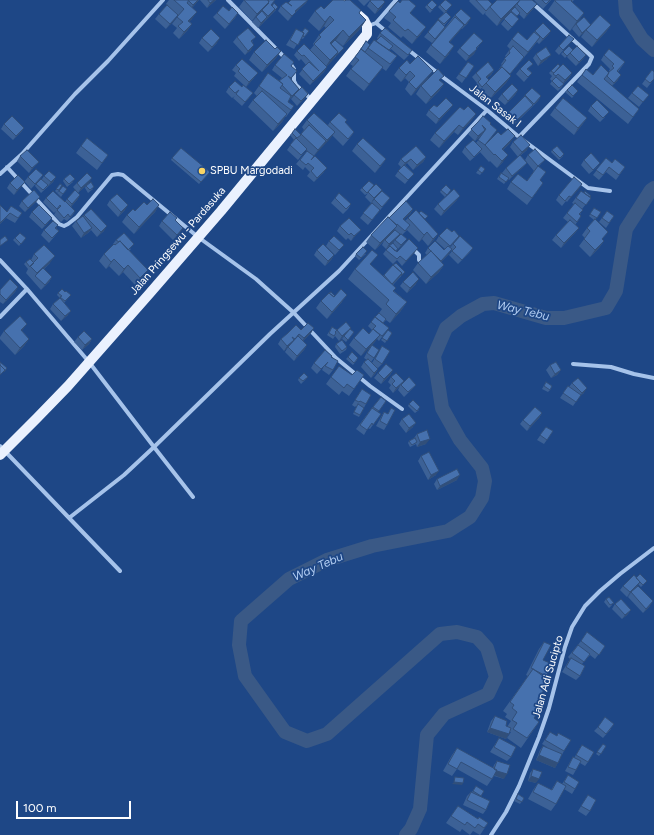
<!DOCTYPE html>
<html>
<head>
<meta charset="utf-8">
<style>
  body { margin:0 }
  #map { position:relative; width:654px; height:835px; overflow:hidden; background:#1e4786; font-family:Figtree,sans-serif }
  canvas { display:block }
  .scale { position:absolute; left:16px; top:801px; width:115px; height:18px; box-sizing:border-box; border:2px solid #fff; border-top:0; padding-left:5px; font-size:12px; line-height:14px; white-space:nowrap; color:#fff; -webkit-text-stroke:3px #1e4786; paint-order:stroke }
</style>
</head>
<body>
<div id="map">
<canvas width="654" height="835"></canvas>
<div class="scale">100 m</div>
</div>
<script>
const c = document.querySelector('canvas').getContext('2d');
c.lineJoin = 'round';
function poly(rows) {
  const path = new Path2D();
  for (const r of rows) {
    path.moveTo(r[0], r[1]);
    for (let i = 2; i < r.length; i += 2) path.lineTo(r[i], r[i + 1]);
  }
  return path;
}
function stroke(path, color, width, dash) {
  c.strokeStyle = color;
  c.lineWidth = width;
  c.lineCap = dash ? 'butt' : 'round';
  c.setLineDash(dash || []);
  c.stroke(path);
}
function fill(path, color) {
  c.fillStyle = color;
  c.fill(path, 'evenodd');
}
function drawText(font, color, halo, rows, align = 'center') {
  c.font = font + ' Figtree,sans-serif';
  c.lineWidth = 3.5;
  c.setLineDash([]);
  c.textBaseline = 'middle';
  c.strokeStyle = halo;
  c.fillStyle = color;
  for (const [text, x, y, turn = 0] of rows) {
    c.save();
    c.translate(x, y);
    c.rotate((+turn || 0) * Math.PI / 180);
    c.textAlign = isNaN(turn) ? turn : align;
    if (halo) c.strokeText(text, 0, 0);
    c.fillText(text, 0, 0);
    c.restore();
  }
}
const river = poly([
  [625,0,626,13,642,39,654,50],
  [406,835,411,829,420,809,427,735,444,714,488,694,496,677,487,648,477,637,457,632,440,634,327,734,307,741,285,732,245,676,239,645,241,621,289,579,327,560,372,546,448,531,470,517,482,498,485,481,482,468,460,440,442,408,434,356,446,328,461,316,483,304,494,303,546,318,564,318,606,308,616,291,626,229,651,190,654,188]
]);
const street = poly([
  [228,0,290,63,294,69,294,81,296,85,312,100],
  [376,23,387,32],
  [368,26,376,23,396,0],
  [406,48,444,78,487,110,519,137,588,188,610,191],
  [519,137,589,64,592,57,589,54,529,0],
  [7,167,59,224,64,226,68,224,77,217,112,175,118,174,123,175,198,237,256,279,294,313,336,358,370,386,402,409],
  [0,174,22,154,75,94,108,61,163,0],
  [412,248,419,255,419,260],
  [0,260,27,289,89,362,154,447,193,497],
  [0,317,27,289],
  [573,364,611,367,634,374,654,378],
  [0,446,120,571],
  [69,518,124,475,154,447,270,334,339,271,487,110],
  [491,835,506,812,519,786,539,737,549,708,565,647,572,627,585,606,600,591,620,574,654,548]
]);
const primary = poly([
  [0,455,37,418,68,386,150,293,221,211,367,34,367,26,364,20,341,0]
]);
const wall = poly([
  [169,0,199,0,192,8,192,19,189,21,192,24,187,31,179,39,173,33,177,28,172,24,178,16,178,15,166,29,155,19,159,14,167,5,166,4],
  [200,0,216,0,207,8],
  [244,0,275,0,271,5,276,10,258,28,252,22,260,13,252,21,239,7],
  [291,0,308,0,306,3,295,13,288,21,278,11,281,6,288,3],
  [358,0,370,0,364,6],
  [470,0,488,0,492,4,532,0,533,9,524,19,519,14,516,17,515,24,508,31,501,24,513,9,497,26,485,14,486,12,483,15,469,1],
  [534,0,551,0,543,9],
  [555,0,574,0,572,2,584,13,577,23,591,25,611,25,606,32,592,47,581,37,584,33,579,37,572,29,574,26,570,31,548,10],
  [370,1,382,7,375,14,367,6],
  [427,5,437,5,430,13,425,7],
  [440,5,452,5,446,12,451,17,444,26,445,27,442,31,432,43,424,37,444,13,438,7],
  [324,9,361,10,359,13,366,20,360,29,343,46,336,40,344,48,340,52,327,66,327,67,324,72,310,85,299,74,306,65,301,59,299,61,294,55,297,51,310,50,314,45,313,44,319,35,326,28,324,26,319,31,308,21,315,11],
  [229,11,238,13,235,18,225,29,213,17,217,13],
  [389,11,411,13,421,34,412,44,403,36,401,38,388,27,391,23,384,18],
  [455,15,468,23,462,29,461,29,449,43,449,54,440,64,426,52,431,45],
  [296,29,302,32,309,31,303,39,301,38,294,49,286,45],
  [535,31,551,31,548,35,539,44,537,42,510,74,511,76,506,83,490,99,481,90,483,87,478,91,475,87,477,83,472,77,476,73,494,70,491,75,487,78,489,80,497,72,502,65,501,64,506,57,505,56,510,49,507,46,512,39,527,40],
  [380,33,409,55,404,60,391,49,389,51,397,56,386,71,382,68,364,91,346,76,353,66,350,64,360,51,359,51,366,41,370,45,365,52,374,40,376,41,378,39,377,38],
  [237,37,253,41,252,42,251,50,245,55,233,42],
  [202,38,217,43,208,52,199,43],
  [570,43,559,55,555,51,559,46],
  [479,46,476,49,474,54,466,61,457,52,460,48],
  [275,49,281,51,276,58,262,72,249,60,254,52],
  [573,50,586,55,583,59,576,66,567,57,569,54,565,58,561,54,563,52],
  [536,54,547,59,538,66,533,58],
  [604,55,625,62,618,72,618,80,612,86,639,109,628,124,577,82,582,75,593,75,609,72,610,72,609,71,610,69,601,60],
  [294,62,291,66,297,71,291,79,299,89,297,92,308,94,305,98,297,106,291,99,294,96,289,100,288,102,294,106,286,117,285,117,282,122,273,131,248,107,253,100,257,96,254,93,268,73,279,81,282,78,272,70,275,65],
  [468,62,474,66,462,83,456,78],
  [410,64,428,78,411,96,405,89,409,82,405,78,401,82,394,75,399,68],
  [236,65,254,78,246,87,234,76,236,73,232,70],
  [560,66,572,73,569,78,563,84,562,87,558,91,550,84,552,81,550,79,552,76,549,73,551,71],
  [520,69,528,69,532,73,524,82,516,74],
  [652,70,654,72,654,79,647,88,642,84],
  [440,81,444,84,439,91,426,104,416,94,421,86],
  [229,87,249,98,242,106,233,98,235,96,232,98,226,92],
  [532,88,541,96,538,101,514,125,506,117,509,112],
  [518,90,515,95,505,105,498,99,502,94],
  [567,90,576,93,572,98,565,92],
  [632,93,645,99,639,107,628,98],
  [591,106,605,117,600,122,588,111],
  [437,107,450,109,436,124,426,115,429,110],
  [555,108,587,118,582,125,574,135,550,115],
  [464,110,476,114,471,121,458,135,454,132,439,148,430,140,435,133],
  [307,120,328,125,330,122,345,123,354,132,349,139,343,146,332,135,313,157,311,160,324,172,314,182,307,176,310,172,305,167,303,170,296,164,307,151,306,150,298,160,287,150,294,140,290,135,292,133,300,135,304,130,302,127],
  [478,122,490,124,497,130,488,142,510,143,503,150,503,162,497,168,490,161,489,162,480,152,482,150,478,154,470,161,462,152,465,147,476,143,483,134,475,141,468,134],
  [4,124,24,128,21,132,13,140,1,129],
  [513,142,527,150,520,156,527,163,523,167,509,180,508,179,504,184,497,179,501,173,504,175,502,173,506,168,518,157,510,147],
  [357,144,386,159,381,166,375,173,352,151],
  [81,146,108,155,97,170,76,153],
  [552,150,563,156,559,160,551,152],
  [528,155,541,164,539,166,540,181,538,190,527,205,507,189,511,182,527,181,534,171,525,160],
  [20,156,35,166,29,173,17,161],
  [426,157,423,162,413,170,407,163,405,165,414,174,410,178,405,184,395,176,401,167,398,164,401,159],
  [172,158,208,174,199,184,171,160],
  [606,158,612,163,625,167,616,180,606,172,599,180,593,175],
  [584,160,600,163,596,168,589,174,581,165],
  [481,166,485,169,480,175,476,173],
  [43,175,39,180,31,189,25,182,21,187,14,195,7,188,10,183,24,182,28,177],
  [44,176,56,177,53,182,41,193,35,186,36,184,42,179],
  [64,179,73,182,67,187,63,181],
  [77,183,89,183,78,193,73,187],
  [60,184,62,185,57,193,55,191],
  [582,184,567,202,566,201,562,206,556,200,559,195],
  [86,186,93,189,88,193,85,188],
  [373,187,382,190,379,194,371,203,365,197,368,193,365,195,360,190,362,188],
  [441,190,449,192,445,197,440,192],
  [59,191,65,191,61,197,57,193],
  [80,195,77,200,71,207,75,211,72,216,67,221,64,219,61,222,54,215,56,211,54,213,43,202,46,198,65,202,67,199],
  [577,196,591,198,582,209,578,221,575,225,579,228,575,233,561,248,552,240,556,235,568,222,563,218,574,204,572,203],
  [335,198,351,204,348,209,343,214,331,203],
  [390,198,368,225,360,218,374,199],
  [110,200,125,210,118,217,107,205],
  [457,200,441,216,434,209,438,204],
  [22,201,37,201,25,212,19,206],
  [0,205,7,212,22,213,15,223,6,218,0,224],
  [147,205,159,205,155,212,134,234,122,222,127,215],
  [594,208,601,212,595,220,602,239,604,241,599,248,590,257,579,246,585,238,582,235,587,228,594,220,589,216],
  [211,209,200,223,195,218,198,214],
  [413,209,410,214,404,219,405,221,408,218,425,220,438,234,433,241,428,246,422,239,419,242,407,230,402,235,407,239,403,244,396,251,397,252,415,252,402,266,397,260,393,264,383,254,389,246,393,243,396,239,386,249,382,245,384,241,375,250,366,242,371,235,389,218],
  [607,211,614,216,606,228,599,222],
  [32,212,48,223,42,229,29,217],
  [84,215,104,231,97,237,91,230,88,233,81,238,72,226,76,221],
  [162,221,175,221,180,233,173,240,159,226],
  [58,225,56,228,59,231,49,243,41,235,44,230],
  [340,226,357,234,351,241,348,238,346,240,337,231],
  [439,236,456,240,450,247,450,248,453,244,473,248,469,253,458,264,449,255,452,251,451,250,449,254,441,262,444,265,439,272,426,284,413,270,418,263,427,255,425,253,428,248,444,250,445,249,436,241],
  [15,238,26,238,19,246,13,240],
  [116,240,131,249,129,251,143,277,135,285,123,272,119,276,109,266,106,269,99,261,104,254,113,245,113,244],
  [329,241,344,245,335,255,326,246],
  [317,250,334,255,331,260,325,266,314,255],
  [34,254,50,263,44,269,52,277,49,282,41,290,26,273,28,269,24,264,26,262,31,260],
  [356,254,366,254,359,260,355,256],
  [371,265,383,276,393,265,405,272,393,285,394,291,407,302,400,312,390,323,386,320,383,323,386,332,379,341,377,339,372,345,374,358,371,362,372,363,382,346,382,364,378,368,376,367,378,369,375,374,371,378,361,367,364,362,367,360,364,358,371,345,361,356,349,345,354,338,369,334,372,330,368,326,375,317,379,313,382,309,348,279,355,269],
  [403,282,416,284,407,293,400,286],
  [18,287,15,292,3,304,0,302,0,290],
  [65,292,71,295,64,303,68,315,61,321,50,309,53,304,60,298,57,295,58,293],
  [335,296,342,302,327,319,316,308,321,301],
  [332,327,337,330,349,331,354,332,346,342,342,339,346,334,339,341,335,336,333,339,327,335],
  [314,328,311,333,303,341,307,345,304,350,294,361,285,352,288,347,284,351,278,344,281,339,288,333],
  [388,330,392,333,385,343,381,340],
  [4,331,22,331,29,339,24,346,15,355,0,339,0,337],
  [78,337,92,339,89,344,82,350,74,342],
  [336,344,347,347,346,350,340,354,335,347],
  [331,357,333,370,329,375,322,370,324,366,317,374,311,368,314,363],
  [348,357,357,360,353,365,346,359],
  [550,365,561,370,557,375,551,378,546,370],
  [393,370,390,375,381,384,374,378,378,373],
  [352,375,364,375,349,396,342,391,339,395,326,384,331,377],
  [391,377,401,384,416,385,404,397,398,390,400,386,393,393,389,388,391,385,388,382],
  [299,378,306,379,301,384,298,380],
  [546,382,550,390,548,392,542,389],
  [572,383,584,393,580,396,573,406,560,398,568,386,569,387],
  [362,389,366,404,359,417,353,414,357,406,356,406,355,407,352,405],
  [381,397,386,401,378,412,381,414,370,429,368,428,364,435,356,429,372,408],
  [409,404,419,410,415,413,408,406],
  [391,408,387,425,384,430,376,426,381,417,384,412,388,414],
  [542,413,539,418,527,431,520,424,523,420],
  [402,419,413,427,406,433,399,424],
  [546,427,553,431,544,444,537,440],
  [417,434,426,444,417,447,416,444,410,447,408,443,409,441,414,438],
  [421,456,436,475,428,480,418,461],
  [437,479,457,480,437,490,434,484],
  [636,578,645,583,641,587,638,584,637,586,650,606,643,613,628,597,631,593,627,597,620,590,623,586],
  [606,599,612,605,609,608,604,602],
  [615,604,631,610,627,615,622,619,612,609],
  [581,641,605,646,595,659,590,655,582,664,580,676,576,680,562,672,570,659,568,657],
  [544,642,543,660,546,676,545,678,538,699,534,718,539,722,521,748,507,738,511,732,510,732,506,739,487,732,491,721,495,716,506,726,507,727,511,721,505,717,507,714,503,711,528,676,526,675,539,649],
  [598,727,611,729,603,738,594,731],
  [550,732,564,751,555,768,536,760,540,750,543,746,547,747,542,744],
  [499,738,511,757,507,761,490,752],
  [603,744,606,746,599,756,596,754],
  [582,745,588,762,585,766,580,763,576,770,573,775,565,771,570,762,573,757,574,758],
  [457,748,493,768,494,765,497,761,504,779,494,776,487,786,457,769,452,776,443,771,452,755],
  [533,769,536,783,528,781,530,773],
  [568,775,575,789,572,794,564,789,556,804,551,811,528,799,533,790,538,783,551,790,557,781,562,784],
  [476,786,484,791,481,796,486,810,483,814,463,805,467,796,471,792,472,792],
  [518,794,524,798,520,804,514,801],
  [588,795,590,811,586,816,578,811],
  [458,806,478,819,488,823,480,835,473,831,470,835,462,829,460,832,446,823]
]);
const shadedWall = poly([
  [198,0,199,0,190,10,193,5],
  [214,0,216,0,207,8,210,3],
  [308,0,306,3,295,13,288,21,295,11],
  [520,0,513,9,497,26,501,19],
  [269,2,264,9,262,10,260,13,252,21,257,14],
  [385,2,382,7,375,14,378,9],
  [537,4,533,9,524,19,527,14],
  [278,7,272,14,265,21,268,16],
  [197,12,192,19,184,28,188,21],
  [238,13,235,18,225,29,229,24],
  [584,13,578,22,570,31,577,21],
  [178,15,175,20,166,29,170,24],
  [330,16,324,26,319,31,325,22],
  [267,17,264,22,258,28,261,23],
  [471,18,468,23,462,29,465,25],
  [366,20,360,29,343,46,349,37],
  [192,24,187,31,179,39,184,32],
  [464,25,459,32,444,49,449,42],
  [591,25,586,30,584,33,579,37,582,33],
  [611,25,606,32,592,47,597,40],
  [426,27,421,34,412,44,417,37],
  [343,30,336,40,328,48,330,43],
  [551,31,548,35,539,44,543,39],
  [540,37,535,44,523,59,528,52],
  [220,38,217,43,208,52,212,47],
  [254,45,251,50,245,55,248,51],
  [454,46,449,54,440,64,445,57],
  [477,49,474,54,466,61,469,56],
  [281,51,276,58,262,72,267,65],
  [338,52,332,61,324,69,330,60],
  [551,55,547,59,538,66,541,61],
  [586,55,583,59,576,66,579,62],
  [327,67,324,72,310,85,313,81],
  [383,67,378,74,364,91,369,84],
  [494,70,491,75,483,81,486,77],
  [410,71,405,78,401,82,406,75],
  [433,71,428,78,411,96,416,89],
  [258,73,254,78,246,87,249,82],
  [572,73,569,78,562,85,565,80],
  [621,75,618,80,611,87,614,83],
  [511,76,506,83,490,99,495,92],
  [444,84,439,91,426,104,431,97],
  [299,89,296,94,289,100,292,96],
  [518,90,515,95,505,105,508,101],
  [308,94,305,98,297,106,301,101],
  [541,96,538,101,530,108,534,104],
  [453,105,450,109,436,124,439,119],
  [533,105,529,109,514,125,517,120],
  [287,114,282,122,273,131,278,124],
  [476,114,471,121,458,135,463,128],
  [587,118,582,125,574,135,578,128],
  [459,125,454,132,439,148,444,141],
  [24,128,21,132,13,140,16,136],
  [485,130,482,134,475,141,478,136],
  [335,132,330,139,313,157,318,150],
  [515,136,510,143,497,156,502,149],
  [530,145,527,150,518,157,522,152],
  [508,155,503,162,497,168,502,161],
  [426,157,423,162,413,170,417,165],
  [386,159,381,166,375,173,380,166],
  [411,159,402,168,405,163],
  [39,162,35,166,29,173,32,168],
  [527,163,523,167,509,180,512,176],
  [327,168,324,172,314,182,317,178],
  [56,177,53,182,47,187,51,182],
  [92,178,89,183,78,193,81,188],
  [25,182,21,187,14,195,17,190],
  [582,184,579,189,567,202,571,197],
  [382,190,379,194,371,203,374,198],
  [80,195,77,200,69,209,72,204],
  [460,196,457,200,441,216,444,211],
  [40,197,37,201,25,212,28,208],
  [128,205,125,210,118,217,121,212],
  [159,205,155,212,134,234,139,227],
  [413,209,410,214,400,223,403,219],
  [10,213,6,218,0,224,0,223],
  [52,218,48,223,42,229,45,225],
  [107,226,104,231,97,237,101,232],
  [397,226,392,233,375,250,380,243],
  [92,228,88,233,81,238,84,233],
  [183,228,180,233,173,240,177,235],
  [579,228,575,233,561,248,564,243],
  [361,230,357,234,351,241,354,236],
  [427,232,422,239,419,242,424,235],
  [400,234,396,239,386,249,389,244],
  [438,234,433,241,428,246,433,239],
  [459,236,456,240,446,251,450,246],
  [407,239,403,244,397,250,401,245],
  [604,241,599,248,590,257,595,250],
  [418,248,415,252,402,266,406,261],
  [452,249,449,254,438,265,441,261],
  [334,255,331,260,325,266,328,261],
  [55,256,50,263,36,276,35,276,37,273],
  [114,259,109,266,106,269,111,262],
  [128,265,123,272,119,276,124,269],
  [444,265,439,272,426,284,431,277],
  [148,270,143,277,135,285,140,278],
  [402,273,399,278,389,288,392,284],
  [52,277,49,282,41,290,45,285],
  [419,279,416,284,407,293,410,288],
  [18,287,15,292,3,304,6,300],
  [347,295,342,302,327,319,332,312],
  [407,302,400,312,390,323,396,314],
  [71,311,68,315,61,321,65,316],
  [27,324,22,331,21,330],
  [314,328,311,333,301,343,304,338],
  [351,328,348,332,339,341,342,336],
  [299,334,291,345,284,351,287,346],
  [380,335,375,342,361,356,366,349],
  [29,339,24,346,15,355,20,348],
  [92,339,89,344,82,350,85,345],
  [307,345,304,350,294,361,297,356],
  [378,369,375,374,371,378,374,373],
  [393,370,390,375,381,384,384,379],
  [561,370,557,375,551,378,555,374],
  [404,381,400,386,393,393,396,388],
  [587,388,584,393,578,398,582,393],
  [542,413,539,418,527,431,530,426],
  [416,423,413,427,406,433,409,428],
  [430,439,426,444,417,447,420,442],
  [439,471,436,475,428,480,431,475],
  [460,475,457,480,437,490,440,486],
  [640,582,637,586,627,597,630,592],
  [653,601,650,606,643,613,646,609],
  [631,610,627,615,622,619,625,615],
  [490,728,509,734,506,739,487,732],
  [539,755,558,763,555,768,536,760],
  [494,770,507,774,504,779,491,774],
  [531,776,539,779,536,783,528,781],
  [454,782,463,783,462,785,452,784]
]);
const building = poly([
  [174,0,189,0,187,3,197,12,188,21,192,24,184,32,178,26,183,22,177,17,184,9,174,0],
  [188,0,198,0,193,5,188,0],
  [208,0,214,0,210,3,208,0],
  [244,0,268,0,269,2,257,14,244,0],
  [268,0,275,0,271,5,275,9,268,16,262,10,269,3,268,3,269,2,268,0],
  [291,0,308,0,295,11,296,12,292,16,281,6,286,2,292,6,288,3,291,0],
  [333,0,343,0,345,1,346,0,350,0,361,10,359,13,366,20,349,37,343,30,330,43,338,52,330,60,314,44,321,37,319,35,334,20,330,16,325,22,315,11,321,6,324,9,333,0],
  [371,0,383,0,385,2,378,9,370,1,371,0],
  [402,0,409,0,416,6,410,13,426,27,417,37,408,29,405,31,393,20,396,17,389,11,398,1,400,3,402,0],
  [432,0,437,5,432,10,427,5,432,0],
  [445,0,446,0,452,5,446,11,440,5,445,0],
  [476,0,488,0,492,4,486,11,476,0],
  [497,0,520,0,501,19,490,7,497,0],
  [520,0,532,0,537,4,527,14,517,4,520,0],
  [542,0,550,0,546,4,542,0],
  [555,0,572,0,571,1,584,13,577,21,555,1,555,0],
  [274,3,278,7,275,10,275,9,272,6,274,3],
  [167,5,178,15,170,24,159,14,167,5],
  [223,6,229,11,232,7,238,13,229,24,217,13,223,6],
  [515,7,520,13,517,16,511,11,515,7],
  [461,9,471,18,465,25,455,15,461,9],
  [262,11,267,17,261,23,256,17,262,11],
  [446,12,451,17,444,24,438,19,446,12],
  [511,12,519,19,512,27,504,19,511,12],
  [600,15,611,25,597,40,586,30,600,15],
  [455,17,464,25,449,42,454,46,445,57,431,45,455,17],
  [584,17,591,25,582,33,576,24,584,17],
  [438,20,445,27,435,39,428,32,438,20],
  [543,23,551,31,543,39,535,31,543,23],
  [248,28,256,37,251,41,254,45,248,51,237,37,248,28],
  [305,28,309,31,304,37,303,36,304,33,302,32,305,28],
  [385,28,412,50,408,55,380,33,385,28],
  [211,29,220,38,212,47,202,38,211,29],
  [296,29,304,33,298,45,290,40,296,29],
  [518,32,527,40,534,32,540,37,528,52,512,39,518,32],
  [474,33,483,41,476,48,477,49,469,56,460,48,474,33],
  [569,35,574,39,563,50,559,46,569,35],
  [381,36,393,46,389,50,376,41,381,36],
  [266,40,275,49,277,47,281,51,267,65,254,52,266,40],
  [335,40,344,48,336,56,338,52,331,44,335,40],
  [374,40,397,56,390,64,368,48,374,40],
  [366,41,370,45,365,52,361,49,366,41],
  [304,44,327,67,313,81,302,69,309,62,319,71,304,55,302,56,297,51,304,44],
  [513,46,524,57,510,74,502,67,501,68,500,68,506,60,504,59,510,53,509,51,513,46],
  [569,46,573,50,567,56,563,52,569,46],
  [577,46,586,55,579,62,570,53,577,46],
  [546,47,551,55,541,61,536,54,546,47],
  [361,49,383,67,369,84,351,69,359,60,355,57,361,49],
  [609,49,625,62,617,71,621,75,614,83,607,76,609,72,614,68,612,66,614,64,604,55,609,49],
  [284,54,294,62,291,66,297,71,291,78,288,76,299,89,292,96,282,85,283,84,279,81,287,75,275,65,284,54],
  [418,56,433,71,416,89,409,82,415,76,410,71,406,75,399,68,407,60,410,64,418,56],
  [242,59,258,73,249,82,238,71,240,69,236,65,242,59],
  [529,60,533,64,527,69,532,73,528,77,520,69,529,60],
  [468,62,474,66,466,78,459,74,468,62],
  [488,62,494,70,486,77,489,80,482,87,478,82,481,79,476,73,488,62],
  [558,64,560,66,554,73,551,71,558,64],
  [563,64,572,73,565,80,558,74,556,76,553,74,563,64],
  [601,65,609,73,604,79,639,109,633,117,582,75,586,69,593,75,601,65],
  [502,67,511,76,495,92,486,83,502,67],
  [438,69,444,76,439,80,444,84,431,97,421,86,438,69],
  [652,70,654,72,654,79,650,83,645,79,652,70],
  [268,73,283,84,280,88,291,96,288,102,294,106,291,110,259,86,268,73],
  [556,77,564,84,559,88,552,81,556,77],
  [235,81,242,87,243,85,253,93,245,102,236,94,239,90,235,93,229,87,235,81],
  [512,84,518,90,508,101,502,94,512,84],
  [572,85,578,91,573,96,567,90,572,85],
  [638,86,649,95,643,102,632,93,638,86],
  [302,87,308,94,301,101,294,95,302,87],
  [532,88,541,96,534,104,525,95,532,88],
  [262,91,287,114,278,124,253,100,262,91],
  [525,96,533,105,517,120,509,112,525,96],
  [446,98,453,105,439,119,429,110,434,105,437,107,446,98],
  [563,98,587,118,578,128,555,108,563,98],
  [597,100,609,112,603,118,591,106,597,100],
  [468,106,476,114,463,128,459,125,444,141,435,133,460,107,464,110,468,106],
  [314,113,335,132,327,140,307,120,314,113],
  [339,113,347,120,345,122,354,132,348,139,330,122,339,113],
  [12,116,24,128,16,136,4,124,12,116],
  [483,116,491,123,490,124,497,130,485,145,478,140,486,129,482,125,485,130,478,136,471,129,478,122,483,116],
  [309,125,326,141,318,150,301,134,309,125],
  [295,129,301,135,297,138,292,133,295,129],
  [508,129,515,136,502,149,508,155,502,161,495,154,494,155,485,145,498,132,501,135,508,129],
  [521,135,530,145,522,152,513,142,521,135],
  [87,138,108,155,102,163,81,146,87,138],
  [296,138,307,149,301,155,290,145,296,138],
  [363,138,386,159,380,166,357,144,363,138],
  [473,140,482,149,474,157,465,147,473,140],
  [416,146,426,157,417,165,411,159,405,163,401,159,416,146],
  [557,146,564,154,560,158,552,150,557,146],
  [181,148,210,172,201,182,172,158,181,148],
  [535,149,545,160,538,166,528,155,535,149],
  [27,150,39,162,32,168,20,156,27,150],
  [307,151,314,156,311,160,315,156,327,168,317,178,311,171,314,168,308,163,306,165,300,160,307,151],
  [591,153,600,163,593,170,584,160,591,153],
  [520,155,527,163,512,176,506,168,520,155],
  [606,158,612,163,615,159,625,167,619,175,609,167,603,175,596,170,606,158],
  [404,165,414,174,408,180,398,171,404,165],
  [481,166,485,169,482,173,478,170,481,166],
  [538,166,546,172,540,180,543,183,532,198,511,182,518,174,527,181,538,166],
  [36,169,43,175,35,184,28,177,36,169],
  [49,171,56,177,51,182,44,176,49,171],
  [87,173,92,178,81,188,77,183,87,173],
  [501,173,509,178,506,182,499,177,501,173],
  [70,174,75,179,69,184,64,179,70,174],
  [18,175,25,182,17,190,10,183,18,175],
  [574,177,582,184,571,197,569,196,565,201,559,195,574,177],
  [41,179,48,185,43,190,36,184,41,179],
  [369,181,374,185,367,193,362,188,369,181],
  [91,182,94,187,90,190,86,186,91,182],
  [60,184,62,185,59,190,56,189,60,184],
  [376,184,382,190,374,198,368,192,376,184],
  [446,185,451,190,447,195,441,190,446,185],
  [63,186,67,189,63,194,59,191,63,186],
  [454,189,460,196,444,211,438,204,454,189],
  [34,190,40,197,28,208,22,201,34,190],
  [75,190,80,195,72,204,67,199,75,190],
  [53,191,65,202,65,201,75,211,70,217,68,214,64,218,57,210,61,206,60,205,57,209,46,198,53,191],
  [382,191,390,198,382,207,374,199,382,191],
  [581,191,591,198,586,205,576,198,581,191],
  [585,191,591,196,590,197,584,193,585,191],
  [339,193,351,204,346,209,335,198,339,193],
  [117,194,128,205,121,212,110,200,117,194],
  [153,199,159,205,139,227,127,215,133,209,135,211,144,202,147,205,153,199],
  [406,201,413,209,403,219,410,225,405,231,397,224,397,225,389,218,406,201],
  [372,203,380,210,372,220,363,213,372,203],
  [575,203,583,210,579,214,581,216,577,222,567,213,575,203],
  [206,204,211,209,203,218,198,214,206,204],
  [0,205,7,212,11,206,22,213,18,218,10,213,0,223,0,205],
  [39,205,52,218,45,225,32,212,39,205],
  [594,208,601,212,597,218,590,214,594,208],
  [91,209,107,226,101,232,84,215,91,209],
  [416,210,438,234,433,239,427,232,424,235,408,218,416,210],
  [421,211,428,216,425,219,419,213,421,211],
  [607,211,614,216,609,223,602,218,607,211],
  [170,212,177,218,175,220,183,228,177,235,162,221,170,212],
  [83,216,92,228,84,233,76,221,83,216],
  [388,217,397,226,380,243,371,235,388,217],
  [349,218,361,230,354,236,351,233,349,235,340,226,349,218],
  [595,219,608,232,602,239,604,241,595,250,584,239,590,231,587,228,595,219],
  [570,220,579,228,564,243,556,235,570,220],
  [53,221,58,225,55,228,59,231,52,238,44,230,53,221],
  [447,228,452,232,454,230,459,236,450,246,439,236,447,228],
  [395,230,400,234,389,244,385,240,395,230],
  [20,233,26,238,21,244,15,238,20,233],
  [124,233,134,244,128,250,120,241,119,242,116,240,124,233],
  [401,234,407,239,401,245,395,240,401,234],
  [5,236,8,240,0,246,0,240,5,236],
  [334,236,344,245,339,250,329,241,334,236],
  [460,236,473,248,462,260,452,251,456,247,453,244,460,236],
  [409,239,418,248,406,261,400,256,397,259,386,250,390,246,397,252,409,239],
  [120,241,148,270,140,278,128,265,124,269,114,259,111,262,104,254,114,244,115,245,120,241],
  [435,241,444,250,448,246,452,249,441,261,428,248,435,241],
  [393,243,398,249,395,251,390,246,389,246,393,243],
  [323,244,334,255,328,261,317,250,323,244],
  [44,245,55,256,37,273,30,266,38,258,34,254,44,245],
  [363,247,367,251,361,258,356,254,363,247],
  [372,250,378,255,370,264,396,288,393,291,407,302,396,314,386,304,389,300,355,269,372,250],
  [431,251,444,265,431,277,418,263,431,251],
  [30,259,34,263,30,267,26,262,30,259],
  [396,263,405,272,401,276,402,273,393,265,396,263],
  [393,265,402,273,392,284,384,275,393,265],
  [43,268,52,277,45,285,35,276,43,268],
  [413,272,419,279,410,288,403,282,413,272],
  [10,279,18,287,6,300,0,294,0,290,10,279],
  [62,289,65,292,66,291,71,295,65,301,60,297,62,296,58,293,62,289],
  [341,289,347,295,332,312,321,301,329,293,334,297,341,289],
  [331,292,335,296,334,297,329,293,331,292],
  [60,298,71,311,65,316,53,304,60,298],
  [379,313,386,319,383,323,375,317,379,313],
  [20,316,27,324,21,330,29,339,20,348,4,331,20,316],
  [375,317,389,328,382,336,373,329,376,326,371,322,375,317],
  [346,322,351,328,342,336,337,330,346,322],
  [308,323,314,328,304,338,299,334,295,339,292,337,294,340,287,346,281,339,288,333,296,325,301,330,308,323],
  [332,327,337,330,335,332,336,333,334,336,329,333,332,327],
  [363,328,369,334,373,329,380,335,366,349,354,338,363,328],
  [350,329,354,332,348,340,344,336,350,329],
  [388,330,392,333,387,341,382,338,388,330],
  [84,331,92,339,85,345,78,337,84,331],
  [298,336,307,345,297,356,288,347,298,336],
  [342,340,347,347,342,351,336,344,342,340],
  [372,345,379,350,374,358,367,353,372,345],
  [382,346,390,351,382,364,375,359,382,346],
  [325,350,332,356,331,357,338,361,333,370,325,366,328,362,321,369,314,363,325,350],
  [352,352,358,358,354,363,348,357,352,352],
  [368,359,378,369,374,373,364,362,368,359],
  [0,362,7,368,4,372,5,370,0,365,0,362],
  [556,362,561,370,555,374,550,365,556,362],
  [386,364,393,370,384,379,378,373,386,364],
  [0,365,5,370,0,375,0,365],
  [339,366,352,375,357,370,364,375,354,389,347,384,344,388,331,377,339,366],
  [304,373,308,377,303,381,299,378,304,373],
  [396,373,404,381,396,388,392,384,395,381,391,377,396,373],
  [409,377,416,385,408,392,401,385,409,377],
  [578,378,587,388,582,393,572,383,578,378],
  [546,382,552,386,550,390,544,386,546,382],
  [568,386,581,395,576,402,563,393,568,386],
  [362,389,371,395,366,404,360,401,359,402,355,400,362,389],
  [381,397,386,401,379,411,373,407,381,397],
  [413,400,420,407,417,411,409,404,413,400],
  [358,404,364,408,360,415,354,412,358,404],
  [535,407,542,413,530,426,523,420,535,407],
  [372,408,381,414,373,425,372,423,367,430,360,425,372,408],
  [391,408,395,410,387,425,380,421,384,412,388,414,391,408],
  [409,414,416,423,409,428,402,419,409,414],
  [546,427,553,431,547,440,540,435,546,427],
  [427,430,430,439,420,442,417,434,427,430],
  [415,438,417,442,412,445,409,441,415,438],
  [429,452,439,471,431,475,421,456,429,452],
  [457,469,460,475,440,486,437,479,457,469],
  [640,574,647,581,643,585,636,578,640,574],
  [634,575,640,582,630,592,623,586,634,575],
  [638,586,653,601,646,609,631,592,638,586],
  [609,597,614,603,610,605,606,599,609,597],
  [621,599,631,610,625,615,615,604,621,599],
  [587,632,605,646,599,655,581,641,587,632],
  [544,642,551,645,543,660,552,664,546,676,531,668,544,642],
  [578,645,590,654,584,662,572,653,578,645],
  [571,658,585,666,580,676,566,667,571,658],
  [533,669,550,681,538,699,544,704,534,718,539,722,527,738,513,729,517,723,512,720,517,712,512,708,514,705,510,702,533,669],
  [495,716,507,721,506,726,511,728,509,734,490,728,495,716],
  [605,717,614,724,606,734,598,727,605,717],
  [550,732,557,736,558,733,571,740,564,751,545,740,550,732],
  [499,738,516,747,511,757,494,747,499,738],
  [603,744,606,746,601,754,597,752,603,744],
  [582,745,594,752,588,762,576,755,582,745],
  [543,746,562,754,558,763,539,755,543,746],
  [457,748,497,770,492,779,461,762,457,769,448,764,457,748],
  [573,757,581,761,576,770,568,767,573,757],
  [497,761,510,765,507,774,497,771,494,769,497,761],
  [533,769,542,772,539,779,531,776,533,769],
  [568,775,579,782,575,789,564,782,568,775],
  [455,777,464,778,463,783,454,782,455,777],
  [557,781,566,786,556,804,533,792,538,783,552,790,557,781],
  [476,786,484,791,481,796,473,791,476,786],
  [471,792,490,801,486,810,467,800,471,792],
  [518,794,524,798,522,802,516,799,518,794],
  [588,795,596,800,590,811,581,806,588,795],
  [458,806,478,819,479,817,488,823,484,828,478,824,475,828,467,822,465,825,451,816,458,806]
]);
const markers = [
  [202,171,4,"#f9d465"]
];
const streetNames = [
  ["Jalan Sasak I",495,106,38],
  ["Jalan Pringsewu - Pardasuka",178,241,-49],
  ["Jalan Adi Sucipto",548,677,-74]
];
const poiNames = [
  ["SPBU Margodadi",210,171]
];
const waterNames = [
  ["Way Tebu",523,311,13],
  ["Way Tebu",318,567,-24]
];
stroke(river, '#3a5986', 14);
stroke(street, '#a6c3ea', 4);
stroke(primary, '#eaf1fe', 10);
fill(wall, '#3c6196');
fill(shadedWall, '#314f7a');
fill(building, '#4671ae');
stroke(building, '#314f7a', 1);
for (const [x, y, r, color] of markers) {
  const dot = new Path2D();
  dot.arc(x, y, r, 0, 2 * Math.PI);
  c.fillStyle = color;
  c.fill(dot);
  stroke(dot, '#1e4786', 1.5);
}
drawText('11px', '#fff', '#1e4786', streetNames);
drawText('11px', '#fff', '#1e4786', poiNames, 'left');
drawText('italic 12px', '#b2cdf2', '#1e4786', waterNames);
</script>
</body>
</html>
